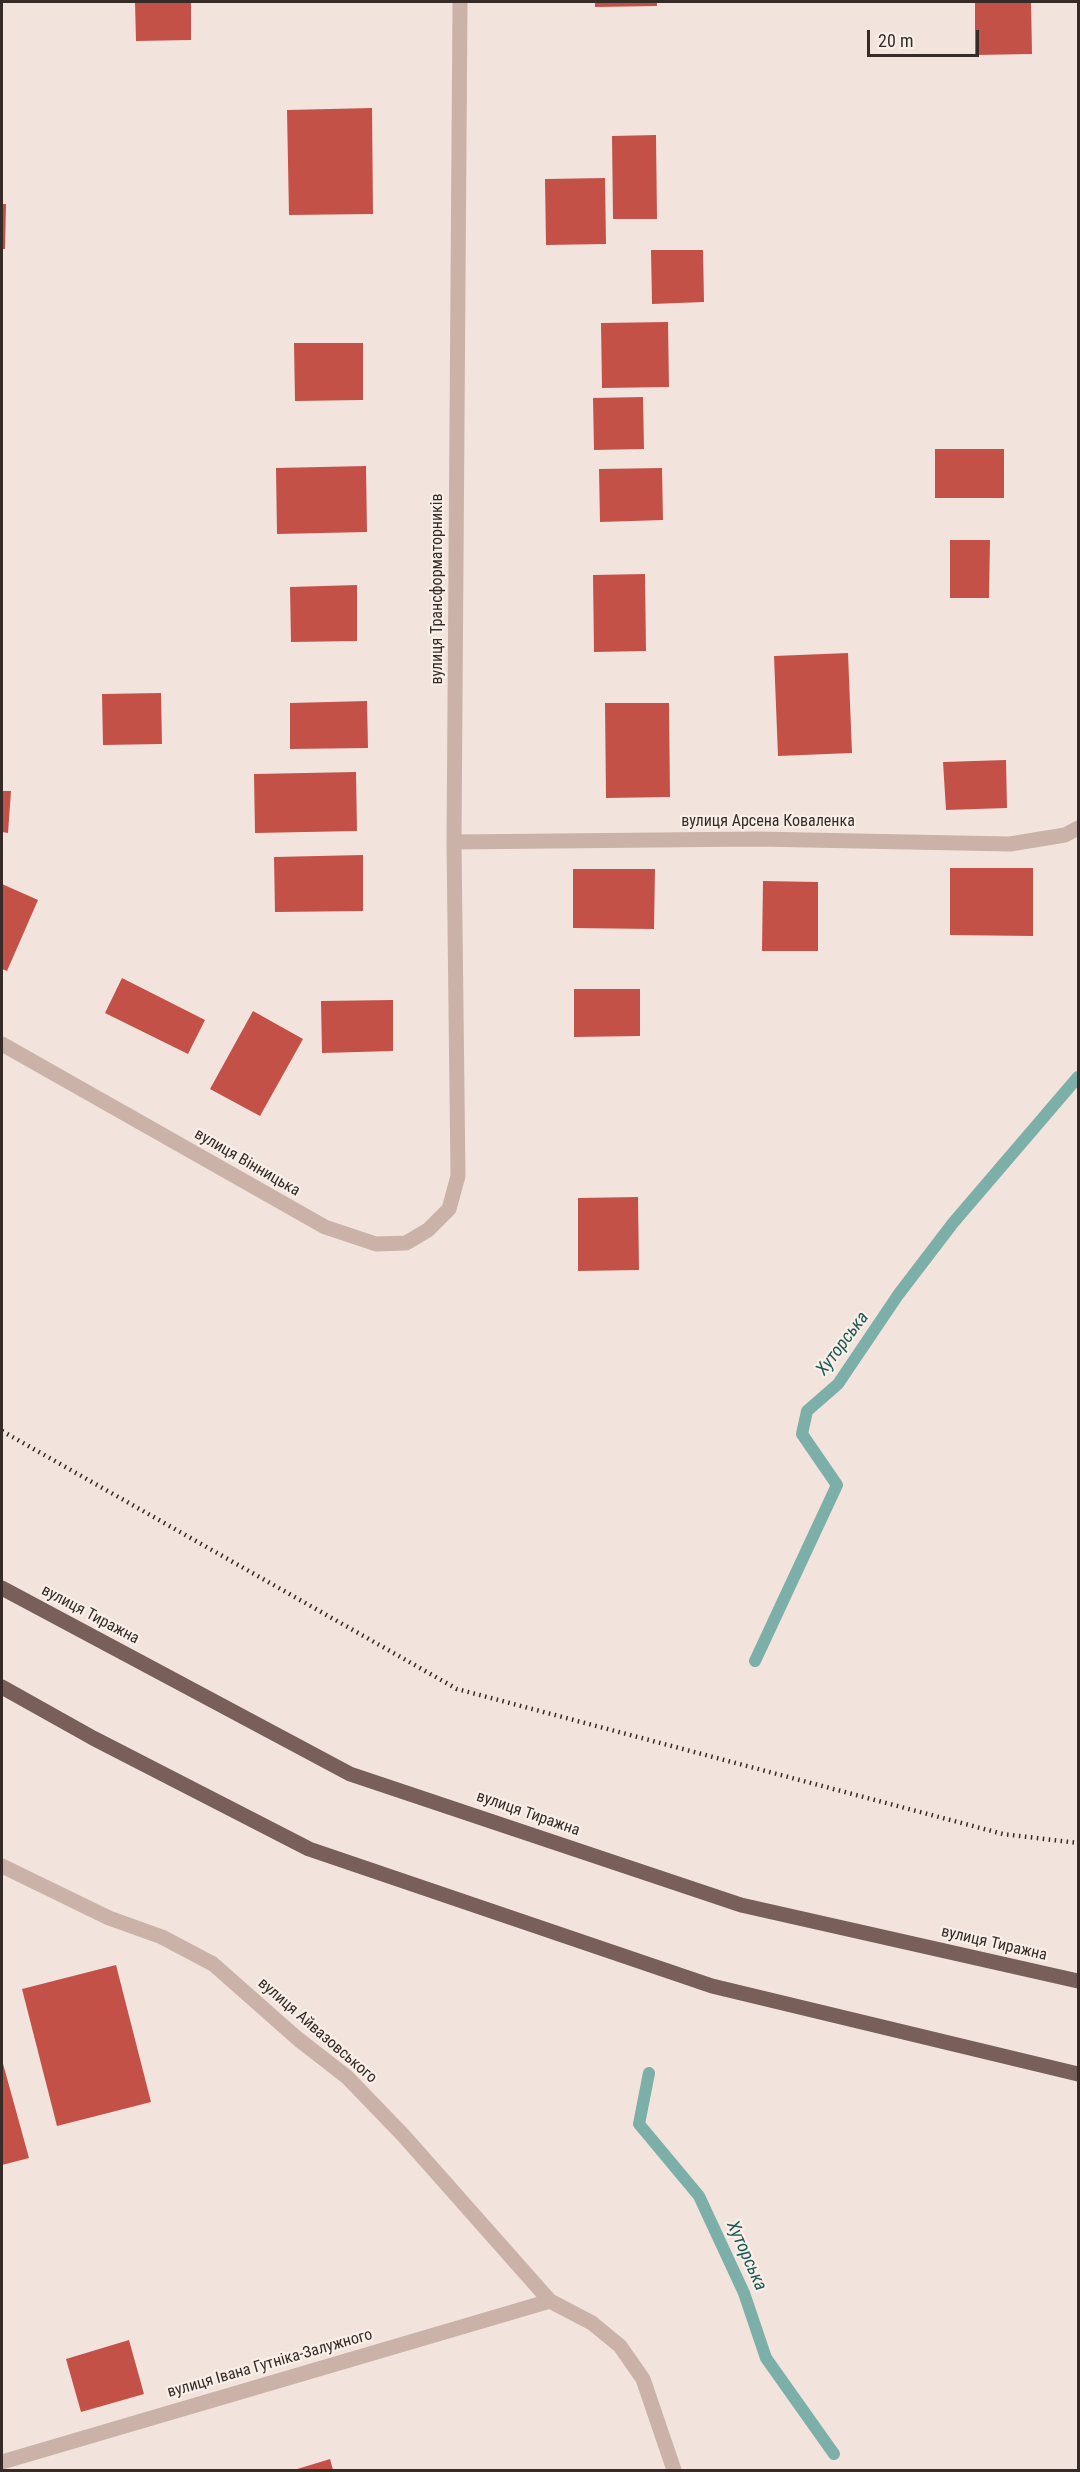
<!DOCTYPE html>
<html>
<head>
<meta charset="utf-8">
<style>
  body { margin:0 }
  #map { position:relative; width:1080px; height:2472px; overflow:hidden; background:#f2e4dd; font-family:"Roboto Condensed",sans-serif }
  canvas { display:block }
  .frame { position:absolute; inset:0; border:3px solid #372b28; pointer-events:none }
  .scale { position:absolute; left:867px; top:30px; width:112px; height:27px; box-sizing:border-box; border:3px solid #372b28; border-top:0; padding-left:8px; font-size:18px; line-height:21px; white-space:nowrap; color:#372b28; -webkit-text-stroke:4px #f9efe9; paint-order:stroke }
</style>
</head>
<body>
<div id="map">
<canvas width="1080" height="2472"></canvas>
<div class="frame"></div>
<div class="scale">20 m</div>
</div>
<script>
const c = document.querySelector('canvas').getContext('2d');
c.lineJoin = 'round';
function poly(rows) {
  const path = new Path2D();
  for (const r of rows) {
    path.moveTo(r[0], r[1]);
    for (let i = 2; i < r.length; i += 2) path.lineTo(r[i], r[i + 1]);
  }
  return path;
}
function stroke(path, color, width, dash) {
  c.strokeStyle = color;
  c.lineWidth = width;
  c.lineCap = dash ? 'butt' : 'round';
  c.setLineDash(dash || []);
  c.stroke(path);
}
function fill(path, color) {
  c.fillStyle = color;
  c.fill(path, 'evenodd');
}
function drawText(font, color, halo, rows, align = 'center') {
  c.font = font + ' "Roboto Condensed",sans-serif';
  c.lineWidth = 4.5;
  c.setLineDash([]);
  c.textBaseline = 'middle';
  c.strokeStyle = halo;
  c.fillStyle = color;
  for (const [text, x, y, turn = 0] of rows) {
    c.save();
    c.translate(x, y);
    c.rotate((+turn || 0) * Math.PI / 180);
    c.textAlign = isNaN(turn) ? turn : align;
    if (halo) c.strokeText(text, 0, 0);
    c.fillText(text, 0, 0);
    c.restore();
  }
}
const stream = poly([
  [755,1661,837,1485,802,1434,807,1411,838,1384,898,1295,953,1223,1078,1077],
  [649,2073,639,2124,699,2196,744,2293,766,2358,834,2454]
]);
const building = poly([
  [135,2,191,2,191,40,136,41],
  [595,2,657,2,657,6,595,7],
  [975,2,1031,2,1032,54,975,55],
  [372,108,373,214,289,215,287,110],
  [656,135,657,219,613,219,612,136],
  [605,178,606,244,546,245,545,179],
  [2,204,6,204,5,249,2,249],
  [651,250,703,250,704,302,652,304],
  [668,322,669,387,602,388,601,323],
  [294,343,363,343,363,400,295,401],
  [643,397,644,449,594,450,593,398],
  [935,449,1004,449,1004,498,935,498],
  [366,466,367,532,277,534,276,468],
  [662,468,663,520,600,522,599,469],
  [950,540,990,540,989,598,950,598],
  [645,574,646,651,594,652,593,575],
  [357,585,357,641,291,642,290,587],
  [848,653,852,753,778,756,774,656],
  [161,693,162,744,103,745,102,694],
  [367,701,368,748,290,749,290,703],
  [605,703,669,703,670,797,606,798],
  [1006,760,1007,808,946,810,943,762],
  [356,772,357,831,255,833,254,774],
  [2,791,11,791,8,833,2,832],
  [363,855,363,911,275,912,274,857],
  [950,868,1033,868,1033,936,950,935],
  [573,869,655,869,654,929,573,928],
  [763,881,818,882,818,951,762,951],
  [2,884,38,900,7,971,2,969],
  [122,978,205,1020,188,1054,105,1013],
  [574,989,640,989,640,1036,574,1037],
  [393,1000,393,1051,322,1053,321,1001],
  [253,1011,303,1039,260,1116,210,1089],
  [638,1197,639,1270,578,1271,578,1198],
  [116,1965,151,2102,57,2126,22,1989],
  [2,2060,29,2158,2,2165],
  [129,2340,144,2394,81,2412,66,2359],
  [330,2459,333,2470,294,2470]
]);
const street = poly([
  [454,842,757,839,1010,844,1065,835,1078,828],
  [2,1044,325,1227,376,1244,406,1243,428,1230,449,1209,458,1176,454,842,460,2],
  [2,1866,109,1918,162,1937,213,1964,298,2039,347,2077,403,2135,550,2301,592,2323,620,2346,643,2379,674,2470],
  [2,2462,550,2301]
]);
const primary = poly([
  [2,1588,350,1774,741,1905,1078,1981],
  [2,1687,93,1738,309,1849,712,1986,1078,2074]
]);
const rail = poly([
  [2,1431,457,1689,1003,1834,1078,1843]
]);
const streetNames = [
  ["вулиця Трансформаторників",438,589,-90],
  ["вулиця Арсена Коваленка",768,822],
  ["вулиця Вінницька",247,1163,30],
  ["вулиця Тиражна",90,1615,28],
  ["вулиця Тиражна",528,1814,19],
  ["вулиця Тиражна",994,1944,13],
  ["вулиця Айвазовського",317,2031,41],
  ["вулиця Івана Гутніка-Залужного",270,2364,-16]
];
const waterNames = [
  ["Хуторська",843,1344,-53],
  ["Хуторська",746,2256,66]
];
stroke(stream, '#7cafa8', 12);
fill(building, '#c45148');
stroke(street, '#cab2a8', 15);
stroke(primary, '#795f5a', 15);
stroke(rail, '#372b28', 4.5, [1.5, 4.5]);
drawText('16px', '#372b28', '#f9efe9', streetNames);
drawText('italic 18px', '#1e5852', '#f9efe9', waterNames);
</script>
</body>
</html>
